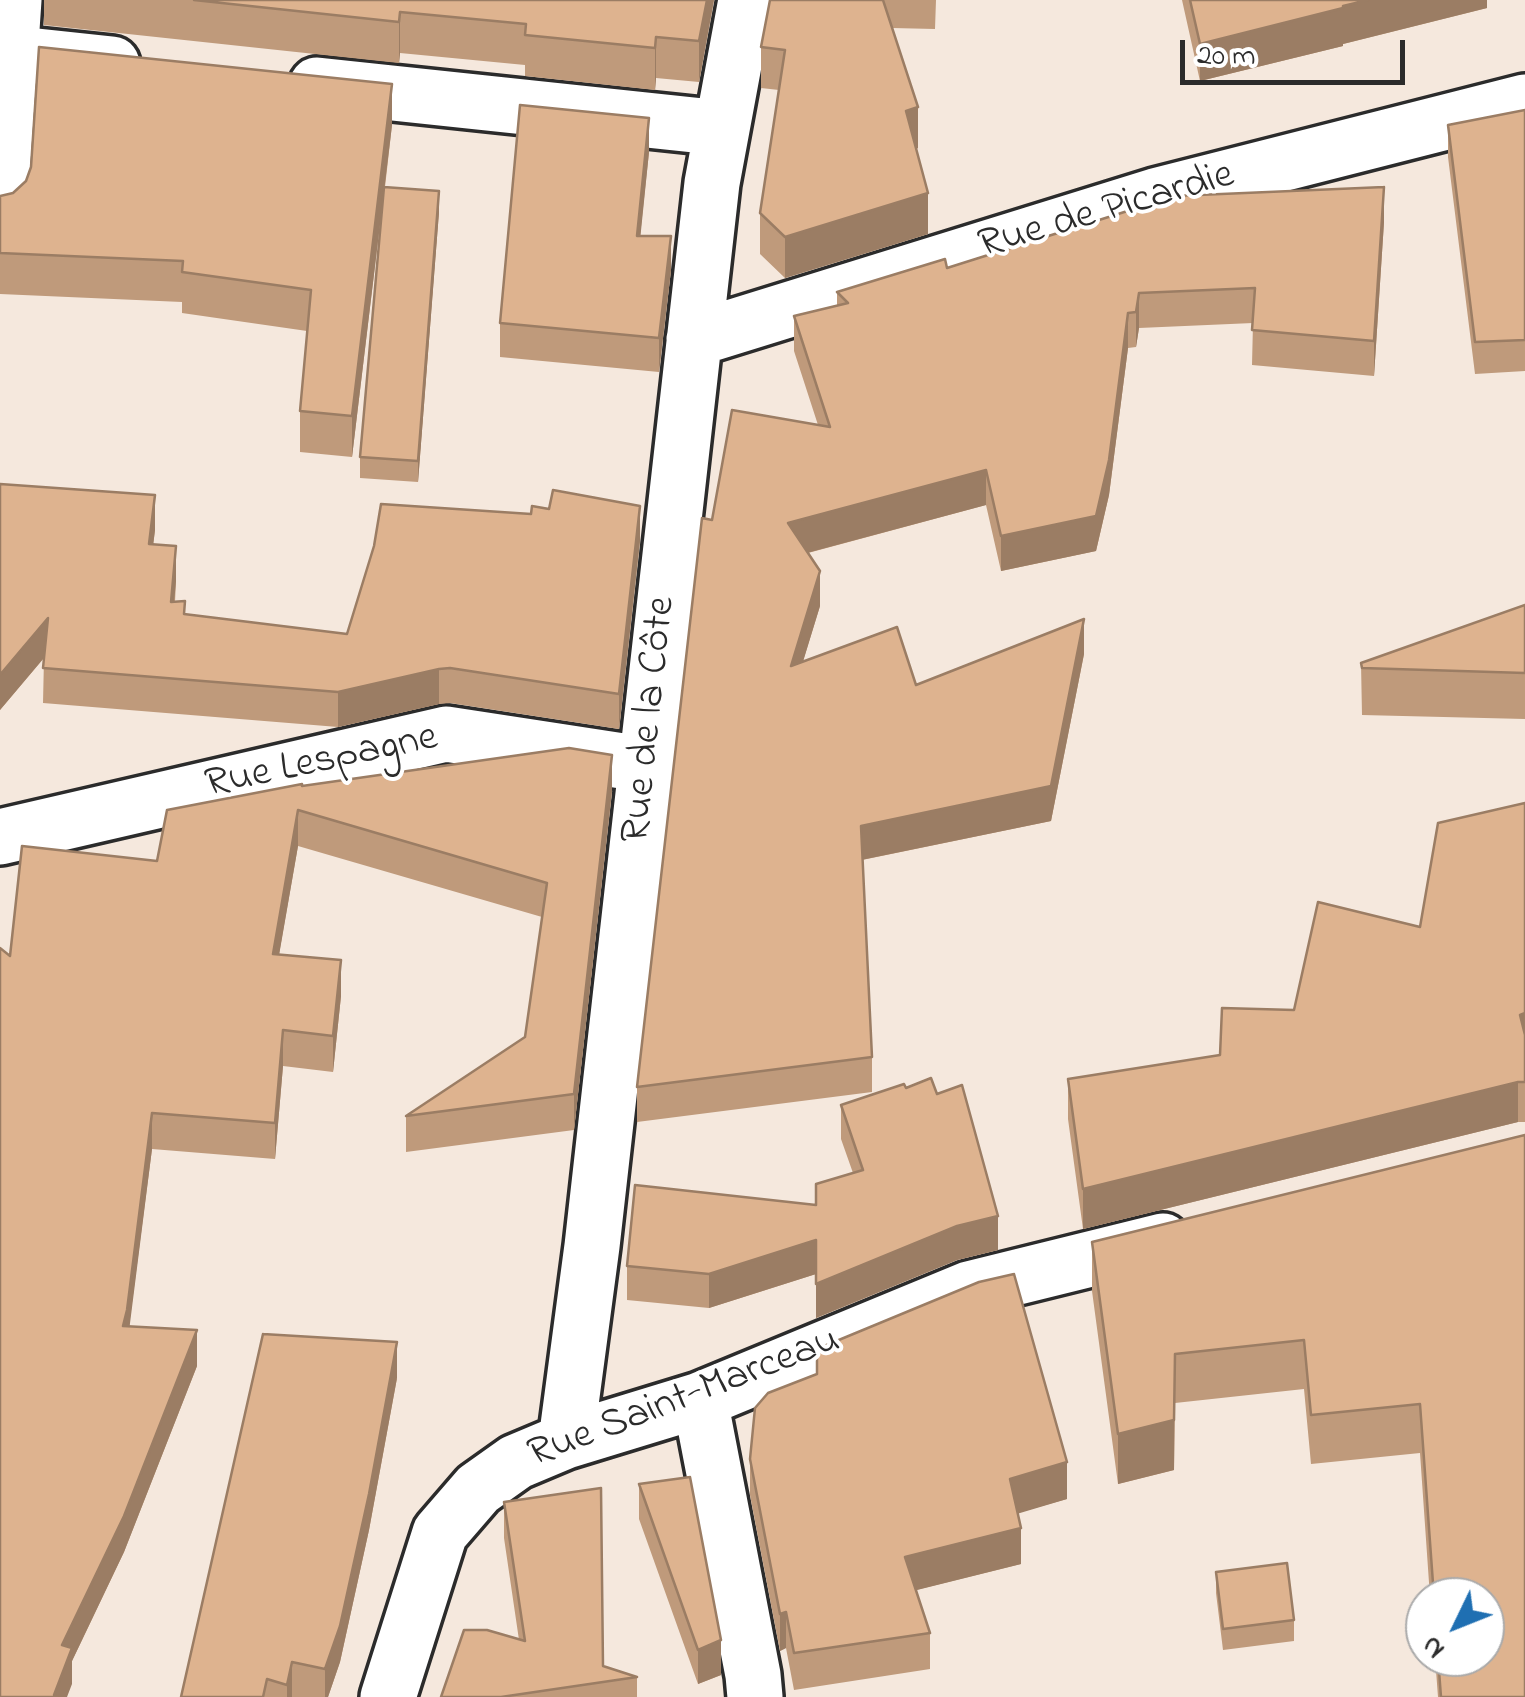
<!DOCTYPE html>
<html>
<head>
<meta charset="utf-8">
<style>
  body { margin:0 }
  #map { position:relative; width:1525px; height:1697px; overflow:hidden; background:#f5e8dd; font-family:"Indie Flower",sans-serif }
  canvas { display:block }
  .north { position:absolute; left:1405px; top:1577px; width:100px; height:100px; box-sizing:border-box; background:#fff; border:2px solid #aaa; border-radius:50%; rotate:227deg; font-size:28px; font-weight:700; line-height:40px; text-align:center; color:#2b2b2b }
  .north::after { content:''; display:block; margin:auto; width:35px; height:45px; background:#1f6fb2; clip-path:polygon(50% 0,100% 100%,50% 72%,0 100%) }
  .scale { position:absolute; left:1180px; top:40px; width:225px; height:45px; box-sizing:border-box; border:5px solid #2b2b2b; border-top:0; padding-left:12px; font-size:30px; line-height:35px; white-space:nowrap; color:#2b2b2b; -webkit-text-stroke:8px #fff; paint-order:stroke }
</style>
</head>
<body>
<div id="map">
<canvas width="1525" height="1697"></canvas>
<div class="north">N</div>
<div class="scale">20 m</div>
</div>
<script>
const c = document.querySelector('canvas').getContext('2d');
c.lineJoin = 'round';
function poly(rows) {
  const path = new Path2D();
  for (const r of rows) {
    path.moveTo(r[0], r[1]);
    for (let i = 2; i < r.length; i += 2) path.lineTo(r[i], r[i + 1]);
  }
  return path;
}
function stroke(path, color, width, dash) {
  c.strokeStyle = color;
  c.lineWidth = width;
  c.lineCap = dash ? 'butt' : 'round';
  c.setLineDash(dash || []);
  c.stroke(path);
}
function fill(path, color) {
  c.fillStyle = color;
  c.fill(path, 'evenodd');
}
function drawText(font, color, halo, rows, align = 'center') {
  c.font = font + ' "Indie Flower",sans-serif';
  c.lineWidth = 8;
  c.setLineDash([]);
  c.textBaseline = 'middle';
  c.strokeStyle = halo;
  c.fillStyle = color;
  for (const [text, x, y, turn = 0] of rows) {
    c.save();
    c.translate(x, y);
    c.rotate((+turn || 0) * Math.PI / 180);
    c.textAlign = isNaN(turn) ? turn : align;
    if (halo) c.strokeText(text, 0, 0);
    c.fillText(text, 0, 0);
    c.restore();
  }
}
const minor = poly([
  [9,53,112,64],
  [317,85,722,128],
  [0,206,14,0],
  [694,339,1155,196,1525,102],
  [0,837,446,734,629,762],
  [700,1400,753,1675,755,1697],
  [566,1441,592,1246,712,183,746,0],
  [388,1697,440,1533,478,1489,516,1462,566,1441,700,1400,969,1289,1163,1241]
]);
const wall = poly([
  [44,0,714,0,699,82,656,78,655,90,525,76,525,65,400,53,399,63,44,25],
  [770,0,936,0,935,29,892,28,918,148,916,149,928,234,785,278,760,254,760,213,779,90,761,88,761,47],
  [1182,0,1487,0,1487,8,1343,44,1343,46,1200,81],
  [1525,110,1525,371,1475,374,1448,157,1448,125],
  [392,125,385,187,439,212,418,482,360,478,360,457,382,207,352,457,300,452,300,411,307,331,182,313,182,302,0,294,0,196],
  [649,152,640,236,671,270,659,372,500,357,500,323],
  [1384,222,1374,376,1252,365,1253,323,1139,328,1136,347,1128,348,1109,495,1096,551,1001,571,986,505,808,553,820,606,803,661,916,685,1084,654,1051,821,862,860,872,1057,872,1092,637,1122,637,1087,712,520,818,425,794,351,794,316,837,305,837,292,947,268],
  [0,484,155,530,153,545,176,581,175,602,185,614,347,634,640,541,619,729,450,703,439,704,338,727,43,703,44,658,0,710],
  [1525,605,1525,719,1362,715,1361,663],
  [302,786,612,791,574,1130,406,1152,406,1116,525,1037,542,917,298,846,279,954,341,996,333,1072,283,1066,275,1159,152,1149,129,1326,197,1366,124,1552,72,1661,72,1684,10,956,157,861],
  [1525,803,1525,1122,1518,1122,1083,1229,1068,1119,1068,1079,1220,1055,1294,1010,1420,927],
  [841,1105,998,1250,957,1260,816,1318,816,1274,709,1308,627,1300,627,1266,816,1205,853,1173,841,1139],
  [1525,1135,1525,1697,1438,1697,1435,1657,1485,1657,1485,1597,1430,1597,1420,1453,1311,1464,1304,1389,1175,1403,1174,1470,1118,1484,1092,1291,1092,1242],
  [397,1378,369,1530,340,1662,328,1697,181,1697],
  [750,1459,1067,1499,1017,1513,1021,1564,916,1590,930,1633,930,1669,794,1690,786,1648,780,1651,750,1495],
  [639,1484,721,1675,698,1684,639,1519],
  [504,1502,603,1666,637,1677,637,1697,441,1697,519,1640,504,1538],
  [1216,1572,1294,1620,1294,1641,1223,1650,1216,1593]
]);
const shadedWall = poly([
  [707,0,714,0,699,82,699,41],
  [1368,0,1487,0,1487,8,1343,44,1343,46,1200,81,1200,44],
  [400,12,400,53,399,63,399,22],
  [656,37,656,78,655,90,655,48],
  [392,84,392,125,352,457,352,416],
  [918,107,918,148,906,152,906,111],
  [649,118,649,152,637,270,637,236],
  [1384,187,1384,222,1374,376,1374,341],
  [439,191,439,212,418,482,418,461],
  [928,193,928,234,785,278,785,237],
  [671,236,671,270,659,372,659,338],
  [1139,293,1139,328,1136,347,1136,312],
  [1128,313,1128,348,1109,495,1096,551,1001,571,1001,536],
  [986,470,986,505,788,558,788,523],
  [155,495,155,530,149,579,149,544],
  [640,506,640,541,619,729,619,694],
  [176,546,176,581,171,636,171,602],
  [820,571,820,606,791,701,791,666],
  [48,618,48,653,0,710,0,675],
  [1084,619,1084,654,1051,821,861,860,861,826],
  [439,669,439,704,338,727,338,692],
  [612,755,612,791,574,1130,574,1094],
  [298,810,298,846,273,990,273,954],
  [341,960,341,996,333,1072,333,1036],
  [1525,1013,1525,1054,1520,1015],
  [283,1030,283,1066,275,1159,275,1123],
  [1518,1082,1518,1122,1083,1229,1083,1189],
  [152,1113,152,1149,127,1347,123,1326],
  [998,1216,998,1250,957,1260,816,1318,816,1284,957,1226],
  [816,1240,816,1274,709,1308,709,1274],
  [197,1330,197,1366,124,1552,72,1661,72,1684,67,1697,54,1697,62,1645],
  [397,1342,397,1378,369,1530,340,1662,328,1697,325,1697,325,1669],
  [1175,1354,1174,1470,1118,1484,1118,1434],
  [1067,1462,1067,1499,1010,1516,1010,1479],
  [1021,1528,1021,1564,905,1593,905,1557],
  [786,1612,786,1648,780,1651,780,1614],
  [721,1640,721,1675,698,1684,698,1650],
  [292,1662,292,1697,287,1697,287,1685]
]);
const building = poly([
  [194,0,707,0,699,41,656,37,655,48,525,35,526,24,400,12,399,22,194,0],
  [770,0,883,0,918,107,906,111,928,193,785,237,760,213,785,50,761,47,770,0],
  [1190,0,1368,0,1343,6,1343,8,1200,44,1190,0],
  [39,47,392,84,352,416,300,411,311,290,182,272,183,261,0,253,0,196,13,193,26,181,31,167,39,47],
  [520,105,649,118,637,236,671,236,659,338,500,323,520,105],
  [1525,110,1525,340,1475,342,1448,125,1525,110],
  [384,187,439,191,418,461,360,457,384,187],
  [1384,187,1374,341,1252,330,1255,288,1139,293,1136,312,1128,313,1109,460,1096,516,1001,536,986,470,788,523,820,571,791,666,897,627,916,685,1084,619,1051,786,861,826,872,1057,637,1087,702,518,712,520,732,410,830,427,794,316,848,303,837,292,945,259,947,268,1175,196,1384,187],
  [0,484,155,495,149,544,176,546,171,602,185,601,184,614,347,634,374,546,381,504,531,514,532,506,549,509,553,490,640,506,619,694,450,668,439,669,338,692,43,668,48,618,0,675,0,484],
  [1525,605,1525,673,1362,668,1361,663,1525,605],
  [569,748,612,755,574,1094,406,1116,525,1037,547,883,298,810,273,954,341,960,333,1036,283,1030,275,1123,152,1113,127,1310,123,1326,197,1330,124,1516,62,1645,72,1648,54,1695,58,1697,0,1697,0,948,10,956,22,846,157,861,167,810,302,784,302,786,569,748],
  [1525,803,1525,1013,1520,1015,1525,1035,1525,1082,1518,1082,1083,1189,1068,1079,1220,1055,1222,1008,1294,1010,1318,902,1420,927,1438,823,1525,803],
  [931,1078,937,1094,962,1085,998,1216,957,1226,816,1284,816,1240,709,1274,627,1266,635,1185,816,1205,816,1184,863,1170,841,1105,904,1084,906,1088,931,1078],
  [1525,1135,1525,1697,1441,1697,1438,1657,1485,1657,1485,1597,1434,1597,1420,1404,1311,1415,1304,1340,1175,1354,1174,1420,1118,1434,1092,1242,1525,1135],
  [1014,1274,1067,1462,1010,1479,1021,1528,905,1557,930,1633,794,1653,786,1612,780,1614,750,1459,755,1408,768,1393,817,1374,817,1349,979,1282,1014,1274],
  [263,1334,397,1342,369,1494,340,1626,325,1669,292,1662,287,1685,267,1679,263,1697,181,1697,263,1334],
  [690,1477,721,1640,698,1650,639,1484,690,1477],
  [601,1488,603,1666,637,1677,501,1697,441,1697,464,1630,487,1630,525,1641,504,1502,601,1488],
  [1287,1563,1294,1620,1223,1629,1216,1572,1287,1563]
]);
const streetNames = [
  ["Rue de Picardie",1107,213,-16],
  ["Rue de la Côte",652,720,-84],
  ["Rue Lespagne",322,764,-12],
  ["Rue Saint-Marceau",685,1400,-21]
];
stroke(minor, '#2b2b2b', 62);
stroke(minor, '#fff', 55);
fill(wall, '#bf9a7b');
fill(shadedWall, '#9b7d64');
fill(building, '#deb38f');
stroke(building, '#9b7d64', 2.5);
drawText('42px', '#2b2b2b', '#fff', streetNames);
</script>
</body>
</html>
